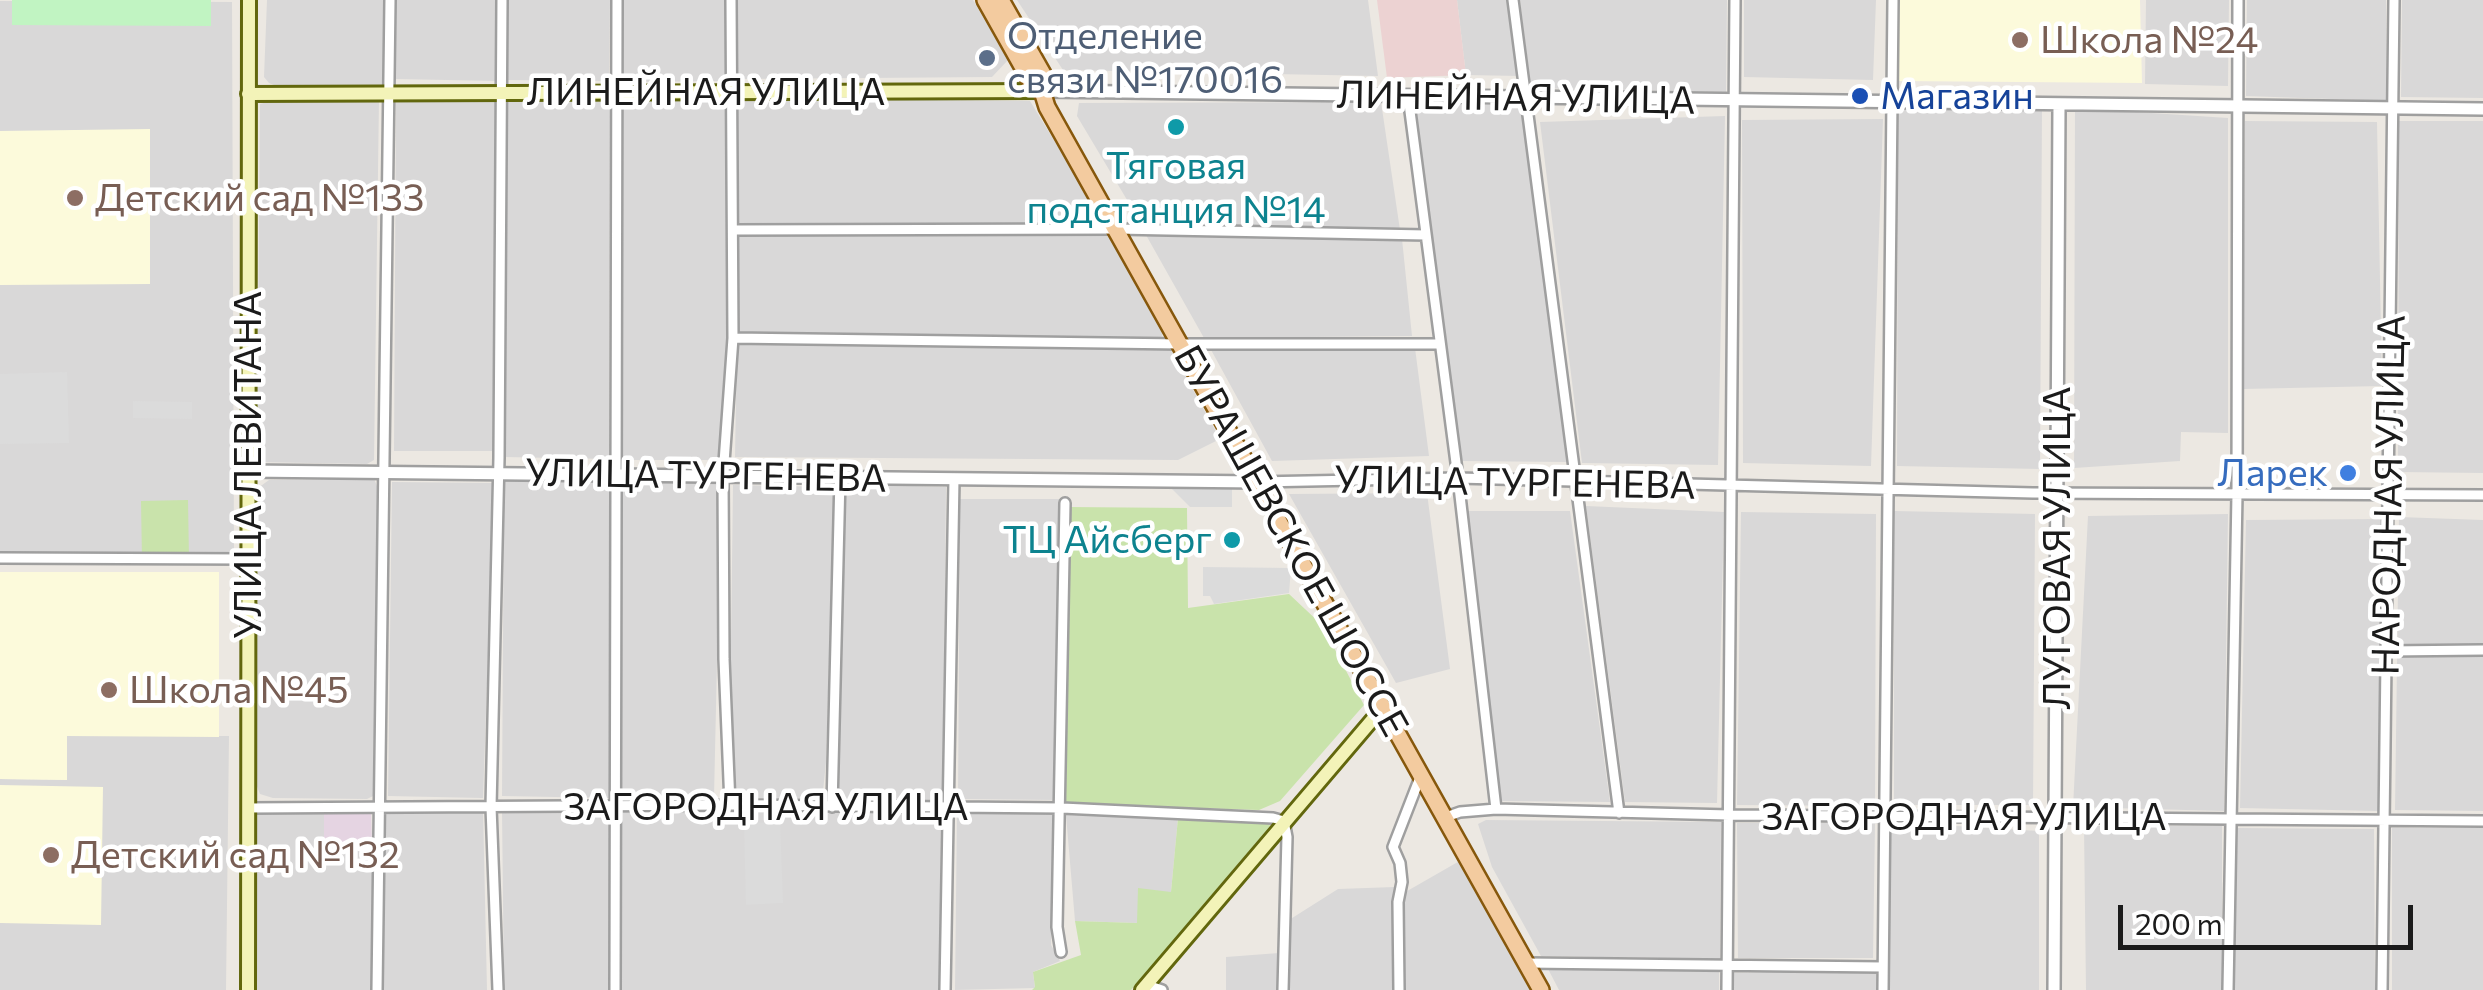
<!DOCTYPE html>
<html>
<head>
<meta charset="utf-8">
<style>
  body { margin:0 }
  #map { position:relative; width:2483px; height:990px; overflow:hidden; background:#ece8e2; font-family:Commissioner,sans-serif }
  canvas { display:block }
  .scale { position:absolute; left:2118px; top:905px; width:295px; height:45px; box-sizing:border-box; border:5px solid #1b1b1b; border-top:0; padding-left:12px; font-size:30px; line-height:35px; white-space:nowrap; color:#1b1b1b; -webkit-text-stroke:8px #fff; paint-order:stroke }
</style>
</head>
<body>
<div id="map">
<canvas width="2483" height="990"></canvas>
<div class="scale">200 m</div>
</div>
<script>
const c = document.querySelector('canvas').getContext('2d');
c.lineJoin = 'round';
function fill(path, color) {
  c.fillStyle = color;
  c.fill(path, 'evenodd');
}
function poly(rows) {
  const path = new Path2D();
  for (const r of rows) {
    path.moveTo(r[0], r[1]);
    for (let i = 2; i < r.length; i += 2) path.lineTo(r[i], r[i + 1]);
  }
  return path;
}
function stroke(path, color, width, dash) {
  c.strokeStyle = color;
  c.lineWidth = width;
  c.lineCap = dash ? 'butt' : 'round';
  c.setLineDash(dash || []);
  c.stroke(path);
}
function drawText(font, color, halo, rows, align = 'center') {
  c.font = font + ' Commissioner,sans-serif';
  c.lineWidth = 9;
  c.setLineDash([]);
  c.textBaseline = 'middle';
  c.strokeStyle = halo;
  c.fillStyle = color;
  for (const [text, x, y, turn = 0] of rows) {
    c.save();
    c.translate(x, y);
    c.rotate((+turn || 0) * Math.PI / 180);
    c.textAlign = isNaN(turn) ? turn : align;
    if (halo) c.strokeText(text, 0, 0);
    c.fillText(text, 0, 0);
    c.restore();
  }
}
const residential = poly([
  [267,0,384,0,385,90,279,87,269,83,264,77],
  [395,0,499,0,499,81,395,79],
  [508,0,610,0,609,81,508,80],
  [621,0,727,0,728,81,619,82],
  [737,0,973,0,1008,60,992,77,738,79],
  [1017,0,1368,0,1378,76,1063,70],
  [1457,0,1510,0,1521,76,1466,75],
  [1520,0,1727,0,1726,92,1531,88],
  [1744,0,1876,0,1873,80,1744,77],
  [2146,0,2229,0,2228,86,2145,84],
  [2247,0,2386,0,2387,101,2246,96],
  [2402,0,2483,0,2483,98,2401,97],
  [0,1,232,2,234,556,0,553],
  [507,97,610,98,609,459,504,457],
  [619,97,727,98,726,460,619,460],
  [738,98,1030,101,1100,216,1096,225,738,224],
  [379,99,374,460,367,464,257,462,260,104,275,100],
  [497,99,495,451,394,451,396,100],
  [1381,102,1400,230,1142,225,1077,116,1079,103],
  [1412,102,1524,102,1568,462,1460,461],
  [1898,105,2042,108,2040,469,1897,466],
  [2075,108,2228,118,2228,433,2181,432,2180,461,2074,468],
  [1725,116,1718,465,1582,463,1540,122],
  [1883,119,1871,466,1743,463,1742,120],
  [2245,121,2377,122,2382,386,2243,389],
  [2399,121,2483,121,2483,473,2398,472],
  [1108,232,1164,331,1160,340,737,333,737,234],
  [1146,235,1402,239,1412,336,1204,338],
  [737,341,1170,348,1220,439,1178,460,735,457],
  [1210,348,1415,348,1429,456,1272,461],
  [374,479,378,488,373,796,367,799,273,798,260,794,256,784,258,488,269,480],
  [504,479,609,481,610,798,502,796],
  [618,480,721,482,714,797,619,796],
  [392,482,494,483,483,798,388,796],
  [848,484,946,487,943,802,842,803,839,795,843,493],
  [733,485,834,487,826,762,822,801,729,797],
  [1427,493,1450,669,1396,683,1289,494],
  [960,499,1061,499,1059,800,958,799],
  [1586,506,1724,512,1717,803,1625,802],
  [1462,511,1570,511,1610,802,1498,801],
  [1894,511,2035,514,2033,805,1894,805],
  [1741,512,1876,514,1875,806,1737,805],
  [2228,514,2224,811,2073,807,2088,516],
  [2399,517,2483,520,2483,811,2395,810],
  [2381,519,2378,811,2240,808,2246,520],
  [67,736,229,736,226,990,0,990,0,779,66,780],
  [383,807,483,809,487,990,381,990],
  [268,810,324,811,325,847,372,846,373,990,256,990,257,814],
  [502,810,941,813,940,990,504,990],
  [957,810,1053,813,1051,945,1060,961,1033,972,1035,988,955,990],
  [1066,815,1178,818,1171,892,1138,923,1075,921],
  [1486,820,1721,822,1720,959,1541,956,1492,867,1478,824],
  [1889,822,2039,831,2039,990,1888,990],
  [1737,823,1875,823,1873,958,1738,958],
  [2084,826,2222,826,2222,990,2086,990],
  [2483,827,2483,990,2392,990,2392,828],
  [2237,828,2374,829,2375,990,2234,990],
  [1463,859,1535,990,1401,990,1402,894],
  [1395,887,1396,990,1288,990,1289,920,1338,889],
  [1279,953,1279,990,1226,990,1226,957],
  [1547,967,1719,972,1719,990,1559,990],
  [1877,969,1876,990,1732,990,1732,973]
]);
const commercial = poly([
  [1377,0,1457,0,1466,75,1387,78]
]);
const industrial = poly([
  [371,810,372,846,324,847,324,811]
]);
const education = poly([
  [1899,0,2140,0,2142,83,1897,81],
  [150,129,150,284,0,285,0,131],
  [0,572,219,572,219,737,67,736,67,780,0,779],
  [0,785,103,787,101,925,0,923]
]);
const grass = poly([
  [188,500,189,560,142,561,141,501],
  [1068,507,1187,508,1188,608,1289,594,1322,625,1364,705,1280,801,1259,810,1066,804],
  [1178,818,1261,819,1268,821,1270,826,1131,990,1032,990,1035,987,1033,972,1081,955,1075,921,1137,923,1138,888,1171,892]
]);
const park = poly([
  [12,0,211,0,211,26,12,25]
]);
const parking = poly([
  [67,372,69,443,0,444,0,374],
  [133,401,192,402,192,419,133,418],
  [1170,487,1232,488,1232,507,1190,507],
  [1203,567,1291,568,1289,593,1214,604,1210,596,1203,596],
  [780,822,783,903,746,905,744,823]
]);
const minor = poly([
  [1513,0,1619,813],
  [1408,96,1458,478,1496,809],
  [734,230,1117,229,1426,235],
  [733,338,1181,344,1439,344],
  [1258,482,1458,478,2033,493,2483,495],
  [0,558,248,559],
  [2386,651,2483,650],
  [730,805,724,659,723,476,733,338,731,0],
  [832,807,840,477],
  [248,808,730,805,1062,808,1273,818,1284,821,1287,837,1283,990],
  [1446,817,1460,812,1496,809,1729,815,2483,821],
  [1061,952,1057,927,1065,503],
  [1527,963,1882,967],
  [1147,985,1162,990],
  [377,990,390,0],
  [498,990,491,807,499,458,502,0],
  [615,990,617,0],
  [945,990,954,479],
  [1399,990,1398,902,1402,882,1400,863,1393,847,1421,775],
  [1727,990,1735,0],
  [1883,990,1893,0],
  [2228,990,2237,494,2238,0],
  [2382,990,2394,0]
]);
const tertiary = poly([
  [1042,91,2483,109],
  [248,471,1258,482],
  [2054,990,2059,106]
]);
const secondary = poly([
  [248,94,1042,91],
  [248,990,249,0],
  [1142,990,1384,706]
]);
const primary = poly([
  [985,0,1031,82,1042,91],
  [1001,0,1043,74,1042,91,1047,107,1541,990]
]);
const markers = [
  [2020,40,10,"#8d6e63"],
  [987,58,10,"#5c6f8a"],
  [1860,96,10,"#1a4fb4"],
  [1176,127,10,"#0f9aa8"],
  [75,198,10,"#8d6e63"],
  [2348,473,10,"#3f7fe0"],
  [1232,540,10,"#0f9aa8"],
  [109,690,10,"#8d6e63"],
  [51,855,10,"#8d6e63"]
];
const serviceNames = [
  ["Отделение",1007,36],
  ["связи №170016",1007,80]
];
const educationNames = [
  ["Школа №24",2040,40],
  ["Детский сад №133",95,198],
  ["Школа №45",129,690],
  ["Детский сад №132",71,855]
];
const streetNames = [
  ["ЛИНЕЙНАЯ УЛИЦА",706,92],
  ["ЛИНЕЙНАЯ УЛИЦА",1516,98,1],
  ["УЛИЦА ЛЕВИТАНА",248,465,-90],
  ["УЛИЦА ТУРГЕНЕВА",706,476,1],
  ["УЛИЦА ТУРГЕНЕВА",1515,483,1],
  ["НАРОДНАЯ УЛИЦА",2389,495,-89],
  ["БУРАШЕВСКОЕ ШОССЕ",1291,541,61],
  ["ЛУГОВАЯ УЛИЦА",2057,548,-90],
  ["ЗАГОРОДНАЯ УЛИЦА",766,807],
  ["ЗАГОРОДНАЯ УЛИЦА",1964,817]
];
const transitNames = [
  ["Магазин",1880,96]
];
const cultureNames = [
  ["Тяговая",1176,166],
  ["подстанция №14",1176,210],
  ["ТЦ Айсберг",1212,540,"right"]
];
const shopNames = [
  ["Ларек",2328,473]
];
fill(residential, '#d9d8d8');
fill(commercial, '#ecd2d2');
fill(industrial, '#e5d4e2');
fill(education, '#fcfadb');
fill(grass, '#c9e3ab');
fill(park, '#c1f4c2');
fill(parking, '#dbdbdb');
stroke(minor, '#9f9f9f', 14);
stroke(tertiary, '#9f9f9f', 16);
stroke(secondary, '#62670d', 18);
stroke(primary, '#87580c', 20);
stroke(minor, '#fff', 9);
stroke(tertiary, '#fff', 11);
stroke(secondary, '#f3f3b8', 12);
stroke(primary, '#f3cb9f', 15);
for (const [x, y, r, color] of markers) {
  const dot = new Path2D();
  dot.arc(x, y, r, 0, 2 * Math.PI);
  c.fillStyle = color;
  c.fill(dot);
  stroke(dot, '#fff', 4);
}
drawText('38px', '#4e5e75', '#fff', serviceNames, 'left');
drawText('38px', '#785e54', '#fff', educationNames, 'left');
drawText('38px', '#1b1b1b', '#fff', streetNames);
drawText('38px', '#164399', '#fff', transitNames, 'left');
drawText('38px', '#0d838f', '#fff', cultureNames);
drawText('38px', '#366cbe', '#fff', shopNames, 'right');
</script>
</body>
</html>
